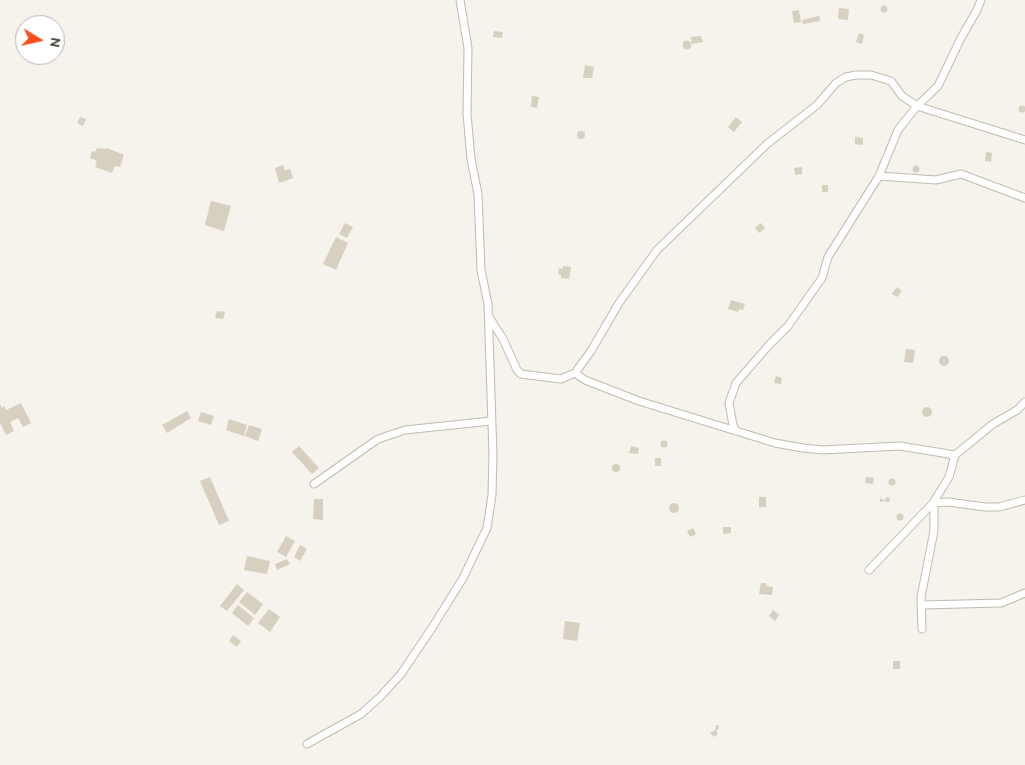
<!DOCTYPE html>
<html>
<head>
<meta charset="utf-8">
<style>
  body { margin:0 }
  #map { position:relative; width:1025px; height:765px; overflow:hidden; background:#f5f3eb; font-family:Overpass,sans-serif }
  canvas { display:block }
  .north { position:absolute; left:15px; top:15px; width:50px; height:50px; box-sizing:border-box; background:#fff; border:1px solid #b7b4af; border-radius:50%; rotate:99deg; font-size:14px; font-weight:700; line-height:20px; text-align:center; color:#4a4438 }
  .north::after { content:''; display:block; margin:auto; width:18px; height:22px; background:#f94d1e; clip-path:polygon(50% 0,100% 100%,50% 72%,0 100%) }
</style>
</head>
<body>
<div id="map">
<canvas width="1025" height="765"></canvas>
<div class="north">N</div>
</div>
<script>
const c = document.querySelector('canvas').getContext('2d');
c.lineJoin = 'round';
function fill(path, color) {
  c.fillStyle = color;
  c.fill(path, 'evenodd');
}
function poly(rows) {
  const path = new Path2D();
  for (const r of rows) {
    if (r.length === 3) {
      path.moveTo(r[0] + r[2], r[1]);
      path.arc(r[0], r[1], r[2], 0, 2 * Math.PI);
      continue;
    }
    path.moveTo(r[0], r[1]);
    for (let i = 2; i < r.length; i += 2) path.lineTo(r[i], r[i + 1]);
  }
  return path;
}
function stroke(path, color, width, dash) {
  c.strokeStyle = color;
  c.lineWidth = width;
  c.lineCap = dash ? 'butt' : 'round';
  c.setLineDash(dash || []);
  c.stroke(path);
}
const building = poly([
  [884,9,3.5],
  [839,8,849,9,848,20,838,19],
  [799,10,801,22,794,23,792,11],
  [819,16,820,21,803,24,802,20],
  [494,31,503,32,502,38,493,37],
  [859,33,864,35,862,44,856,42],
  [701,36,703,42,692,44,691,37],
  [687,45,4.5],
  [585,65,594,67,592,78,583,78],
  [532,96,539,97,537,108,531,107],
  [1022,109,3.5],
  [80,117,86,119,83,126,77,123],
  [736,117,742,122,734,132,728,127],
  [581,135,4],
  [855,137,863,138,863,145,855,144],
  [97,148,106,149,107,148,124,155,120,167,115,166,112,173,95,167,97,161,90,158,92,151,95,152],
  [986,152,992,153,991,162,985,161],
  [283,165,285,170,290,169,293,178,279,183,275,168],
  [916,169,3.5],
  [802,167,802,174,795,175,794,168],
  [822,185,828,185,828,192,822,192],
  [211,201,231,206,224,231,205,225],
  [345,223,353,227,347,238,339,234],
  [761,223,765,228,759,233,755,228],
  [336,237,348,243,336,270,323,264],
  [563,266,571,267,569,279,561,278,561,275,558,274,559,268,563,269],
  [897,287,902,291,897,297,892,294],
  [731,300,745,304,743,310,739,309,738,312,728,309],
  [217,311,225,312,223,319,215,318],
  [906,349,915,350,913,363,904,362],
  [944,361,5],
  [776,376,782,378,781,384,774,383],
  [21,403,31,423,23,427,18,418,10,422,14,431,6,435,0,423,0,404,2,408,4,406,6,410],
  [927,412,5],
  [187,411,191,418,167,433,162,425],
  [201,412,214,416,211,425,198,421],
  [229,419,247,425,244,436,226,430],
  [249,425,262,429,258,441,245,436],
  [664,444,3.5],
  [299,446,319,468,312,474,292,452],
  [631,446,639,448,638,454,629,453],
  [655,458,661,458,661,466,655,466],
  [616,468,4],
  [210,477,229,521,219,525,200,481],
  [866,477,874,478,873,484,865,483],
  [892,482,3.5],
  [759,497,766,497,766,507,759,507],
  [887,497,890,498,889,502,886,502,884,500,883,502,880,502,880,498,884,500],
  [314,499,323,499,323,520,313,519],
  [674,508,5],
  [900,517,3.5],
  [723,527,731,527,731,533,723,534],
  [693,528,696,534,690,537,687,531],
  [286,536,295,541,286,557,277,552],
  [300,545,307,549,300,561,294,557],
  [247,556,270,561,267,574,244,570],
  [287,559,290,564,277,570,275,564],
  [761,583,766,583,766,586,773,587,772,595,759,594],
  [237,584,244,590,227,611,220,606],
  [247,592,263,604,255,615,239,602],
  [238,605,254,618,248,626,232,613],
  [269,609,280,617,270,632,258,623],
  [773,610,779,615,775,621,769,616],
  [565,621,580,623,577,641,563,639],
  [233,635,241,641,237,647,229,641],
  [893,661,900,661,900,669,893,669],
  [716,725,719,725,718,730,716,730,718,734,714,737,710,733,715,730]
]);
const minor = poly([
  [879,176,936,180,961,174,1025,198],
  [489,317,503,339,517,370,521,374,561,379,575,373,585,380,639,401,775,443,803,448,822,450,900,446,955,455],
  [575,373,591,351,619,303,657,250,767,144,817,105,836,83,846,77,856,75,871,75,891,81,902,96,917,106,1025,140],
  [736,431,733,425,729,403,736,383,769,345,788,326,822,278,828,257,879,176,898,130,917,106,938,86,961,38,977,10,981,0],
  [314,484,378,439,405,430,491,421],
  [869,570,933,503,949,477,955,455,993,424,1017,410,1025,402],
  [922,605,1001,603,1025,593],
  [922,629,921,597,934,531,934,503,948,502,985,507,999,507,1025,500],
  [307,744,361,714,380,697,401,674,432,628,463,578,487,528,492,495,493,455,488,304,481,270,478,194,471,159,467,114,468,48,460,0]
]);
fill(building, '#d7cfc0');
stroke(minor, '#c1bbad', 9);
stroke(minor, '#fff', 7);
</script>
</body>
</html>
